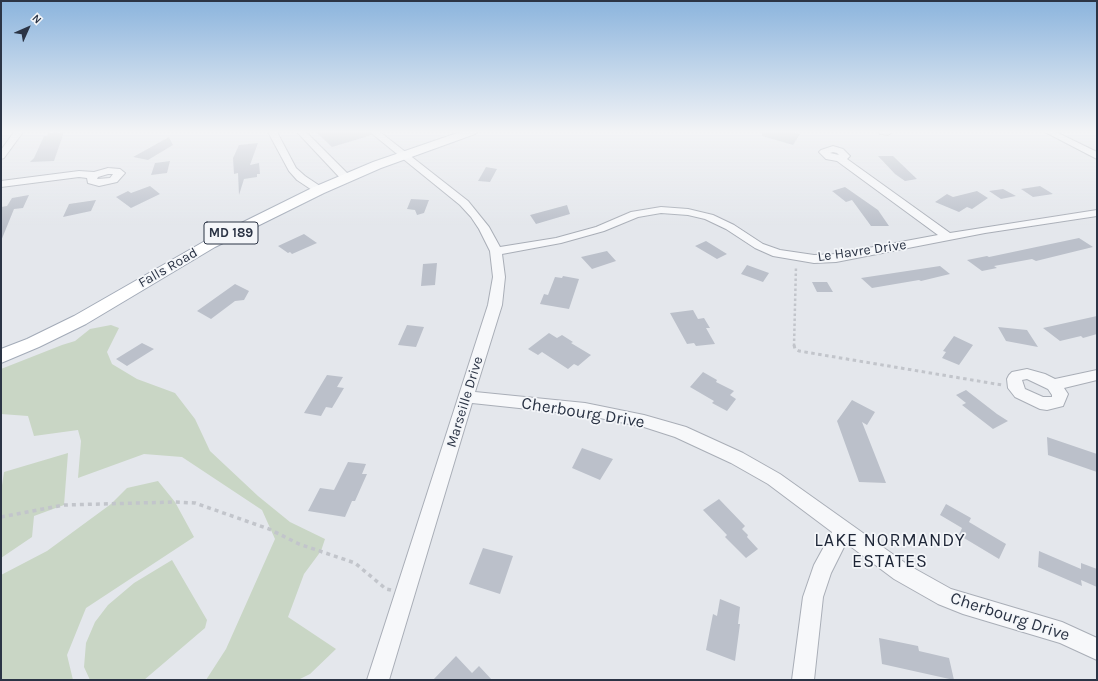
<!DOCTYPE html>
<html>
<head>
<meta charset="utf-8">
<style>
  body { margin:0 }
  #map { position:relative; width:1098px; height:681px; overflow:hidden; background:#e4e7ec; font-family:Karla,sans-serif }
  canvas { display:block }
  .frame { position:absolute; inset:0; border:2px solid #2b3445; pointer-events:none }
  .north { position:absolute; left:8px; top:8px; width:40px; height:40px; -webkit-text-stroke:3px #f4f6f9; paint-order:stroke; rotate:45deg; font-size:11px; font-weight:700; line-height:16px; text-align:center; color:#2b3445 }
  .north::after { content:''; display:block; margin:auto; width:14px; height:18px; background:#2b3445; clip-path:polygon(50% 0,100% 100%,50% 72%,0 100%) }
</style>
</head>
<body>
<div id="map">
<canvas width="1098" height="681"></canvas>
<div class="frame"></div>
<div class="north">N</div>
</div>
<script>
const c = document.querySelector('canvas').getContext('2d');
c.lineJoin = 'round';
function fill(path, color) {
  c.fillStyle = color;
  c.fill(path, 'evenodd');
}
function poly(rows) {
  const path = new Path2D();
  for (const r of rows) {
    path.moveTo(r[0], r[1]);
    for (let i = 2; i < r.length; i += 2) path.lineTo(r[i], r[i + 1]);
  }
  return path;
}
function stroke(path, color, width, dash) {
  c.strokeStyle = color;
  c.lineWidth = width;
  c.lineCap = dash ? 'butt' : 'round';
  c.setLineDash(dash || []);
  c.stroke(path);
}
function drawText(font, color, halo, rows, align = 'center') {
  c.font = font + ' Karla,sans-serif';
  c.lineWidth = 3.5;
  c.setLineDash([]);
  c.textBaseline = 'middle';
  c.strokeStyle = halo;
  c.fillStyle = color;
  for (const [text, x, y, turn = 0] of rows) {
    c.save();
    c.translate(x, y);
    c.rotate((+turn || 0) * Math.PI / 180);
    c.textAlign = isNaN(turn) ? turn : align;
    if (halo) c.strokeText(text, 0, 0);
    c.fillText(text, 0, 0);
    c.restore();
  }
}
const green = poly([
  [111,325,119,328,107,352,112,364,137,379,175,393,195,419,210,451,258,496,290,522,325,539,321,551,304,574,288,617,336,649,310,674,298,680,206,680,226,649,275,539,262,510,182,457,144,454,78,478,81,441,78,430,34,436,28,416,1,414,1,369,62,345,75,341,90,329],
  [68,453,64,505,34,516,32,537,1,558,1,492,4,472],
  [158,481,175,502,194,537,86,608,67,655,73,680,1,680,1,575,47,551,111,504,127,488],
  [172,560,207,620,205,628,144,680,90,680,84,667,86,643,95,622,108,605,134,583]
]);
const building = poly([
  [64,132,54,161,30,162,34,158,44,136,47,136,48,133],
  [316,132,369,132,372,135,332,147],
  [762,132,792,132,800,134,793,145,762,136],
  [169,137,173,145,148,160,133,157],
  [258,143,250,165,259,163,260,174,257,174,257,177,244,179,239,195,238,173,234,174,233,158,239,145],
  [878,156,893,156,917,179,905,181,895,174],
  [170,161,167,173,151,175,155,163],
  [486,167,497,169,490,182,478,181],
  [150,186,160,194,131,208,116,197,128,191,131,193],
  [1040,186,1053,194,1033,197,1021,189],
  [845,187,878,210,889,226,871,226,852,200,846,202,832,191],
  [1003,189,1016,196,1001,199,989,191],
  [977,191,988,198,972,209,967,207,959,212,935,202,947,194,953,197],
  [29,195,23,208,14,209,1,241,1,207,7,206,12,198],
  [411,199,429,200,424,213,417,215,415,210,407,209],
  [96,200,91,211,63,217,69,204],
  [567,205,570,214,536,224,530,215],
  [304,234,317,243,292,254,290,252,288,253,278,246],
  [1079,238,1093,247,1036,261,1032,259,994,266,997,268,982,271,967,260,987,256,989,257],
  [706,241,727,254,717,259,695,246],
  [607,251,616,261,592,269,581,257],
  [437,263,435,285,421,286,423,264],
  [747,265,769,273,763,282,741,274],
  [940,266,950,274,921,281,919,280,872,288,861,278],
  [563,276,579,279,569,309,540,304,544,294,548,295,555,277,562,278],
  [812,282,827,282,833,292,817,292],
  [235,284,249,291,244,300,235,301,211,319,197,311],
  [693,310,698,319,704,318,710,328,706,328,715,344,696,346,694,343,687,344,670,313],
  [1097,316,1097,334,1083,338,1081,336,1060,341,1043,328],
  [407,325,424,327,416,347,398,345],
  [998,327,1027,330,1038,347,1006,341],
  [549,333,557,338,562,335,573,342,571,343,591,355,578,366,574,364,568,369,542,352,538,355,528,349],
  [954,336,973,345,959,365,942,358,946,352,943,351],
  [142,343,154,349,127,366,116,359],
  [703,372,717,380,716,382,734,391,730,395,736,399,727,411,712,403,714,401,690,387],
  [327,375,343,377,337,387,344,388,332,408,326,407,321,416,304,413],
  [966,390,997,414,1008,421,993,429,962,405,966,403,956,395],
  [852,400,875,412,867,425,862,422,886,483,859,482,837,421],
  [1047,437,1097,454,1097,472,1048,455],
  [582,448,613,459,600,480,572,468],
  [348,462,366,464,362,474,367,474,355,501,352,501,345,517,308,511,320,488,334,490],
  [719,499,745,526,742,529,748,535,747,537,758,549,746,558,725,537,727,535,703,510],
  [946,504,971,518,969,522,1006,544,999,559,959,535,962,528,940,515],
  [483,548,513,556,500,594,469,584],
  [1039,551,1081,569,1081,563,1097,569,1097,587,1081,580,1082,586,1038,567],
  [720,599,740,607,738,624,740,624,735,661,706,650,713,614,717,616],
  [879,638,918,646,919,651,949,658,954,680,882,664],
  [456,656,472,673,479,666,492,680,433,680]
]);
const pathFar2 = poly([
  [794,346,796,266]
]);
const pathFar1 = poly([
  [794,345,795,349,799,351,1002,385]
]);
const path = poly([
  [1,517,64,505,175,502,195,503,269,529,299,544,355,563,386,589,391,590]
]);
const minor = poly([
  [14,132,23,132,4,158,1,159,1,150,14,132],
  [268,132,277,132,296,168,305,176,323,188,324,190,323,192,315,192,297,180,289,171,268,132],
  [297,132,306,132,350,176,351,178,350,180,342,180,297,132],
  [370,132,380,132,468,201,489,227,500,247,556,238,596,227,631,212,661,207,688,209,713,215,734,225,763,244,780,250,814,255,836,254,938,235,837,161,826,159,819,152,821,150,833,146,843,149,850,156,847,159,950,233,1097,210,1097,216,985,233,836,262,814,263,773,256,755,248,726,229,705,219,688,215,661,213,638,217,604,231,561,243,502,254,505,277,502,305,475,392,585,403,644,415,686,427,743,453,780,474,908,565,951,589,1062,622,1097,638,1097,660,1060,643,963,614,938,604,894,579,846,543,831,573,823,597,814,680,792,680,803,597,814,565,832,532,768,484,731,463,675,437,644,427,585,415,472,403,389,680,367,680,488,305,493,277,490,251,479,229,471,217,460,205,370,132],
  [833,152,837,153,839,155,830,153,833,152],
  [879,132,892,132,888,135,880,134,879,132],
  [1045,132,1056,132,1097,152,1097,159,1045,132],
  [108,168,120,169,125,173,117,182,99,186,88,183,87,178,79,177,1,187,1,181,79,171,94,172,108,168],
  [108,174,113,174,110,178,97,179,98,177,108,174],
  [1027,369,1045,374,1055,379,1097,370,1097,380,1064,388,1068,394,1063,406,1047,410,1040,409,1015,397,1008,388,1007,379,1009,375,1012,372,1027,369],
  [1027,379,1048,389,1052,395,1052,397,1043,397,1025,389,1022,380,1027,379]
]);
const major = poly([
  [460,132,477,132,475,134,381,168,324,193,215,247,86,324,39,347,1,363,1,349,27,339,74,316,205,241,314,187,373,162,460,132]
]);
const shields = [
  [231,233,54]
];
const shieldNames = [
  ["MD 189",231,233]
];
const streetNames = [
  ["Le Havre Drive",862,251,-8],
  ["Falls Road",168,268,-30],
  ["Marseille Drive",465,402,-73]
];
const nearStreetnames = [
  ["Cherbourg Drive",583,413,9],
  ["Cherbourg Drive",1010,617,18]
];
const nearNeighbourhoodnames = [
  ["LAKE NORMANDY",890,541],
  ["ESTATES",890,562]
];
fill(green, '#c9d6c5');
fill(building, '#bbc0ca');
stroke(minor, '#a9aeb7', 2);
stroke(major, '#a3abb8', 2);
stroke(pathFar2, '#c2c5cb', 2.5, [2.5, 2.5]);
stroke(pathFar1, '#c2c5cb', 3, [3.5, 3.5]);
stroke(path, '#c2c5cb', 3.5, [4, 4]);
fill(minor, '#f7f8fa');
fill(major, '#fff');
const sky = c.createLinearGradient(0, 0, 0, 227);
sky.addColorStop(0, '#8bb4dd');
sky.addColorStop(0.58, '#f3f4f6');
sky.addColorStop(1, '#f3f4f600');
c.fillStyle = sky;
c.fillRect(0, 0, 1098, 227);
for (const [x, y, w] of shields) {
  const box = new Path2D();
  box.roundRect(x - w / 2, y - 11, w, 22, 3);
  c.fillStyle = '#f4f6f9';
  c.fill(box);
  stroke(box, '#2b3445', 1);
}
drawText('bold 13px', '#2b3445', null, shieldNames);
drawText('14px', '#2b3445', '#f4f6f9', streetNames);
drawText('17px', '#2b3445', '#f4f6f9', nearStreetnames);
c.letterSpacing = '1px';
drawText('18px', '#1d2536', '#f4f6f9', nearNeighbourhoodnames);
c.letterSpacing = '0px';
</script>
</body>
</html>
